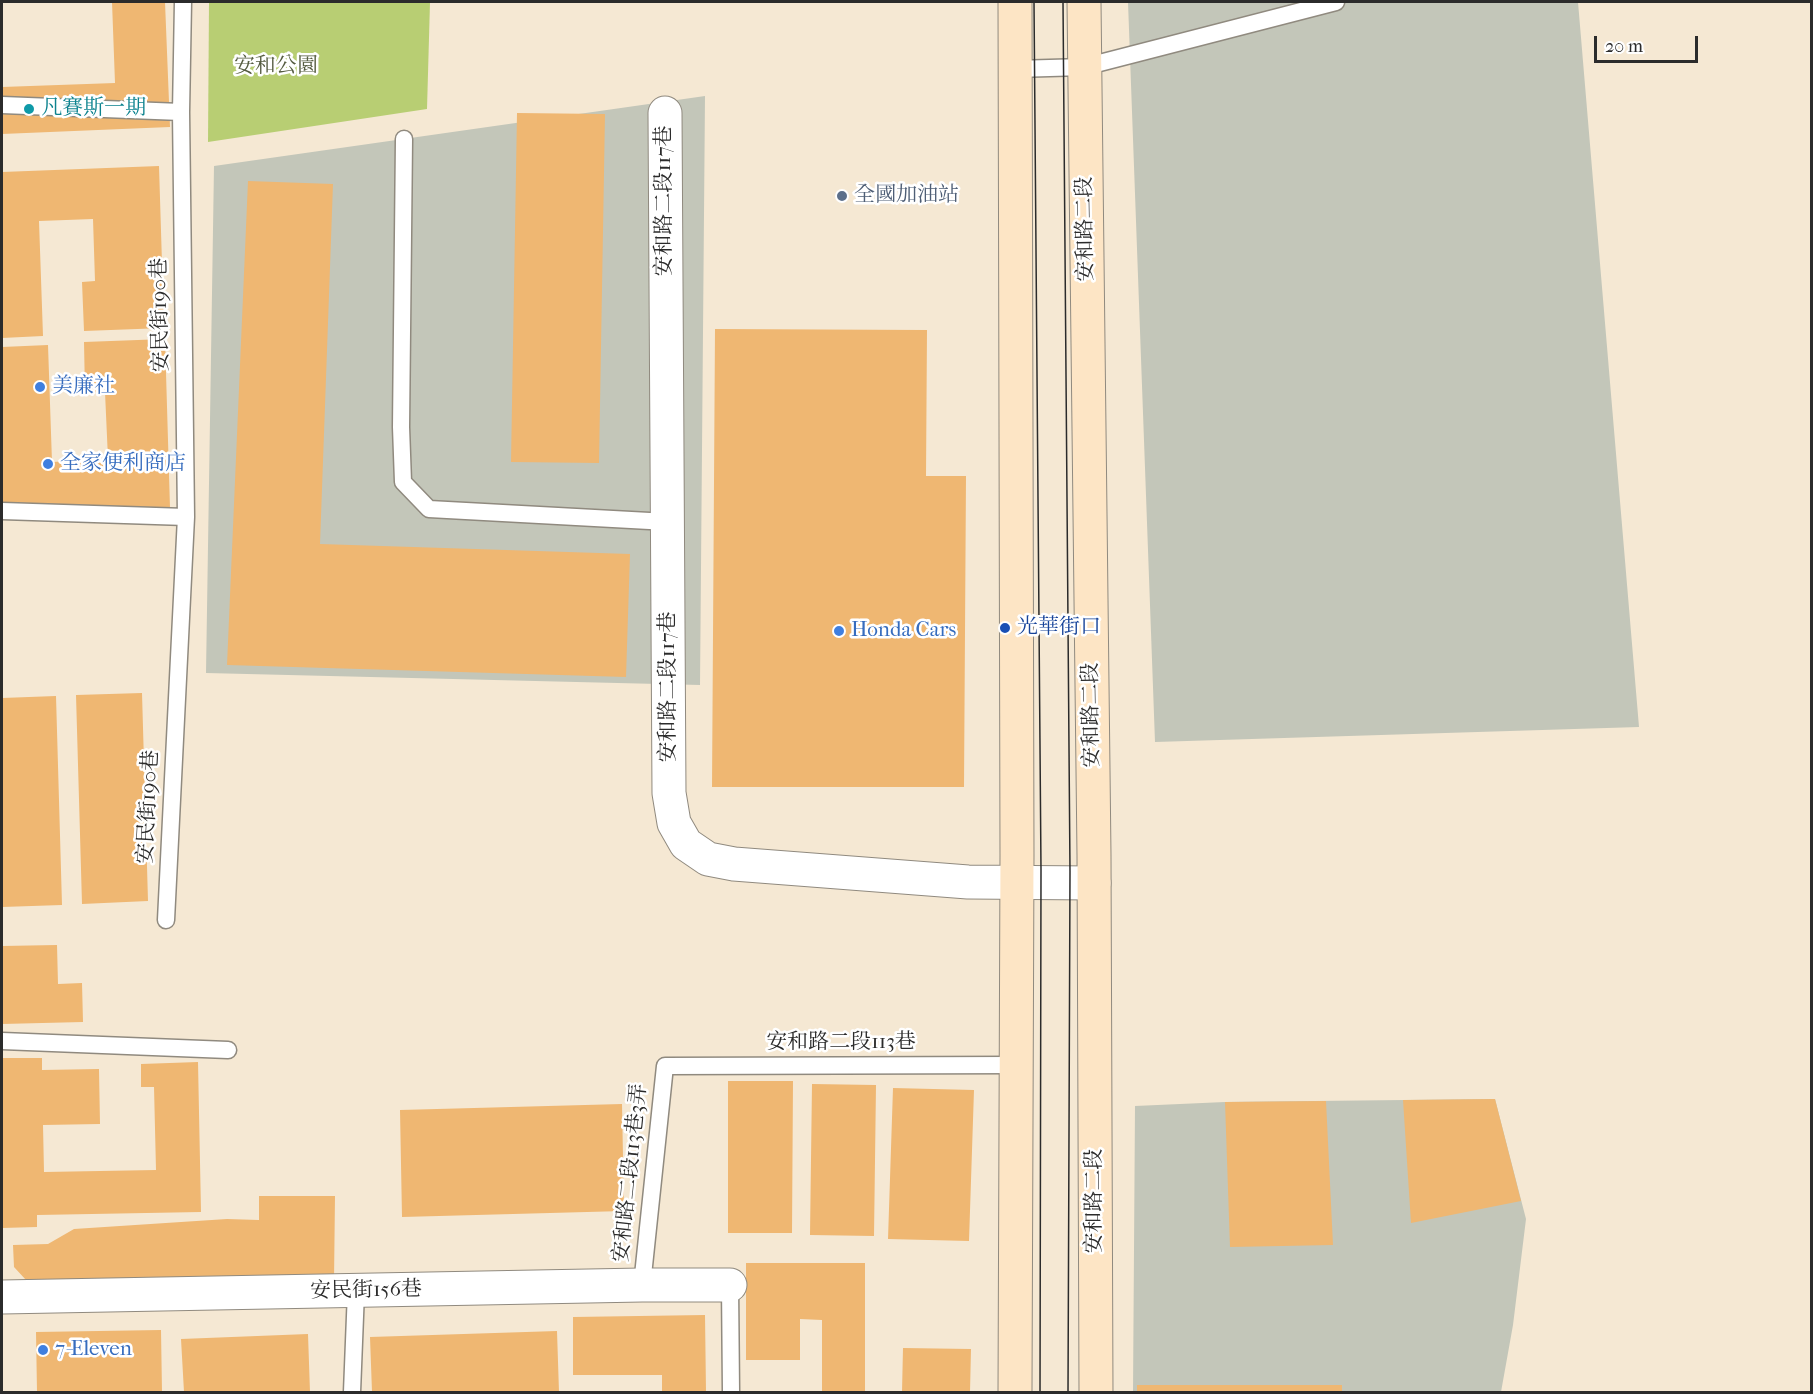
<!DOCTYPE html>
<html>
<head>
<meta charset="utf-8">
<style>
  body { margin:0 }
  #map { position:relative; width:1813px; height:1394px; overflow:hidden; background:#f5e8d3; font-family:"IM FELL French Canon",serif }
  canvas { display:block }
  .frame { position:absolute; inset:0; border:3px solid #2b2b2b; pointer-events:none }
  .scale { position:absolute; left:1594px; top:36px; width:104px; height:27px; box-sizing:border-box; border:3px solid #2b2b2b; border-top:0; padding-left:8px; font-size:18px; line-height:21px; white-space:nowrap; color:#2b2b2b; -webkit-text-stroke:4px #fff; paint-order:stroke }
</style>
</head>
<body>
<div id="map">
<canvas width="1813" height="1394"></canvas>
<div class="frame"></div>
<div class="scale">20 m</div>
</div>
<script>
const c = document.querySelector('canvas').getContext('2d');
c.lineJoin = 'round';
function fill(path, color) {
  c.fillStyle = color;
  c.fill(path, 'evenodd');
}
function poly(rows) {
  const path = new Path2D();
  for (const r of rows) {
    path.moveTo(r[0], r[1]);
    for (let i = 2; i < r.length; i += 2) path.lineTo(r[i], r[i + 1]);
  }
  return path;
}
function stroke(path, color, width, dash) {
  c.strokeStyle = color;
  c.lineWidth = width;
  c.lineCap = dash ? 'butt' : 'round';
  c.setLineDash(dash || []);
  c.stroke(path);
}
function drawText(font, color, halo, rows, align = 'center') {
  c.font = font + ' "IM FELL French Canon","Noto Serif TC",serif';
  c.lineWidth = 5;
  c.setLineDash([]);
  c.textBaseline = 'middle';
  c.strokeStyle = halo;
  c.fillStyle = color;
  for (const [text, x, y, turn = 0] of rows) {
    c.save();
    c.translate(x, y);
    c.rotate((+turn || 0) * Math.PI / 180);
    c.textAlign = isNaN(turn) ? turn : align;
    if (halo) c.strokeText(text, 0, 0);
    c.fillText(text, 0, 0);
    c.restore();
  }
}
const industrial = poly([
  [1128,2,1578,2,1639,727,1155,742],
  [705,96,700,685,206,673,214,166],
  [1495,1099,1526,1219,1513,1325,1501,1392,1133,1392,1135,1106,1225,1102]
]);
const green = poly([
  [209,2,430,2,427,109,208,142]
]);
const building = poly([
  [112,2,165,2,170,127,2,134,2,87,115,83],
  [517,113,605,114,599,463,511,462],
  [159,166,164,328,84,331,82,282,95,281,93,219,39,221,43,336,2,338,2,172],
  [248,181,333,184,320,544,630,554,626,677,227,665],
  [715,329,927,330,926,476,966,476,964,787,712,787],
  [165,339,170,508,2,514,2,347,48,345,52,462,108,459,105,392,85,393,84,342],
  [142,693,148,901,82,904,76,695],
  [56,696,62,905,2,907,2,698],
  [57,945,58,984,82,983,83,1022,2,1024,2,946],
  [2,1058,42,1058,42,1070,99,1069,100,1124,43,1125,44,1172,156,1170,154,1087,141,1087,141,1064,198,1062,201,1212,37,1215,37,1227,2,1228],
  [728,1081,793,1081,792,1233,728,1233],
  [812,1084,876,1085,874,1236,810,1235],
  [893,1088,974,1090,969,1241,888,1239],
  [1495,1099,1521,1201,1411,1223,1403,1100],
  [1326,1101,1333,1245,1230,1247,1225,1102],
  [622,1104,624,1211,402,1217,400,1110],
  [259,1196,335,1196,334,1281,43,1281,26,1280,14,1267,13,1245,48,1244,74,1229,227,1219,259,1220],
  [746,1263,865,1263,865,1392,822,1392,822,1320,800,1319,800,1360,746,1360],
  [705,1315,706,1392,662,1392,662,1375,573,1375,573,1317],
  [161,1330,162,1392,37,1392,36,1332],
  [557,1331,559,1392,372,1392,370,1337],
  [308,1334,310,1392,184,1392,181,1339],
  [903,1348,971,1349,970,1392,902,1392],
  [1137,1385,1342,1385,1342,1392,1137,1392]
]);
const service = poly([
  [1015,69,1084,67,1336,2],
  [2,105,181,112],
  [404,139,401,427,403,482,429,509,668,522],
  [2,511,186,517],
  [166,920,186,517,181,112,183,2],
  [2,1041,228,1050],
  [642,1285,665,1066,1017,1065],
  [730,1285,731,1392],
  [352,1392,356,1291]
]);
const minor = poly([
  [665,113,669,793,674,823,686,844,708,859,734,864,968,882,1094,883],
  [2,1297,642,1285,730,1285]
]);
const secondary = poly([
  [1015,2,1017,854,1015,1392],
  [1084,2,1094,855,1096,1392]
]);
const tram = poly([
  [1034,2,1041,870,1040,1392],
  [1063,2,1070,871,1068,1392]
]);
const markers = [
  [29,109,6,"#0f9aa8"],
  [842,196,6,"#5c6f8a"],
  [40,387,6,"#3f7fe0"],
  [48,464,6,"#3f7fe0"],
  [1005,628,6,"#1a4fb4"],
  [839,631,6,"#3f7fe0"],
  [43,1350,6,"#3f7fe0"]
];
const parkNames = [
  ["安和公園",276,67]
];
const cultureNames = [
  ["凡賽斯一期",41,109]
];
const serviceNames = [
  ["全國加油站",854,196]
];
const streetNames = [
  ["安和路二段117巷",665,201,-90],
  ["安和路二段",1086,229,-91],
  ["安民街190巷",161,315,-91],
  ["安和路二段117巷",669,687,-90],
  ["安和路二段",1092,715,-91],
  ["安民街190巷",149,807,-87],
  ["安和路二段113巷",841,1043],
  ["安和路二段113巷3弄",631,1173,-84],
  ["安和路二段",1095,1201,-90],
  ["安民街156巷",366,1291,-1]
];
const shopNames = [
  ["美廉社",52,387],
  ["全家便利商店",60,464],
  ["Honda Cars",851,631],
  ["7-Eleven",55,1350]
];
const transitNames = [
  ["光華街口",1017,628]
];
fill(industrial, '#c3c6b9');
fill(green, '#b8ce73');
fill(building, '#efb772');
stroke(service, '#908a7f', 19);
stroke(minor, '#908a7f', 35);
stroke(secondary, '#908a7f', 35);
stroke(service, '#fff', 16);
stroke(minor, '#fff', 33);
stroke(secondary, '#fde5c5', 33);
stroke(tram, '#2b2b2b', 1.5);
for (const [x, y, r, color] of markers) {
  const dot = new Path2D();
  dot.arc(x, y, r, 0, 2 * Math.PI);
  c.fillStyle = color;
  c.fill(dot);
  stroke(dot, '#fff', 2);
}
drawText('21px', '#555c41', '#fff', parkNames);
drawText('21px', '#0d838f', '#fff', cultureNames, 'left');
drawText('21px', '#4e5e75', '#fff', serviceNames, 'left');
drawText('21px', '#2b2b2b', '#fff', streetNames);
drawText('21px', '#366cbe', '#fff', shopNames, 'left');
drawText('21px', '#164399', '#fff', transitNames, 'left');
</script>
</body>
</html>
